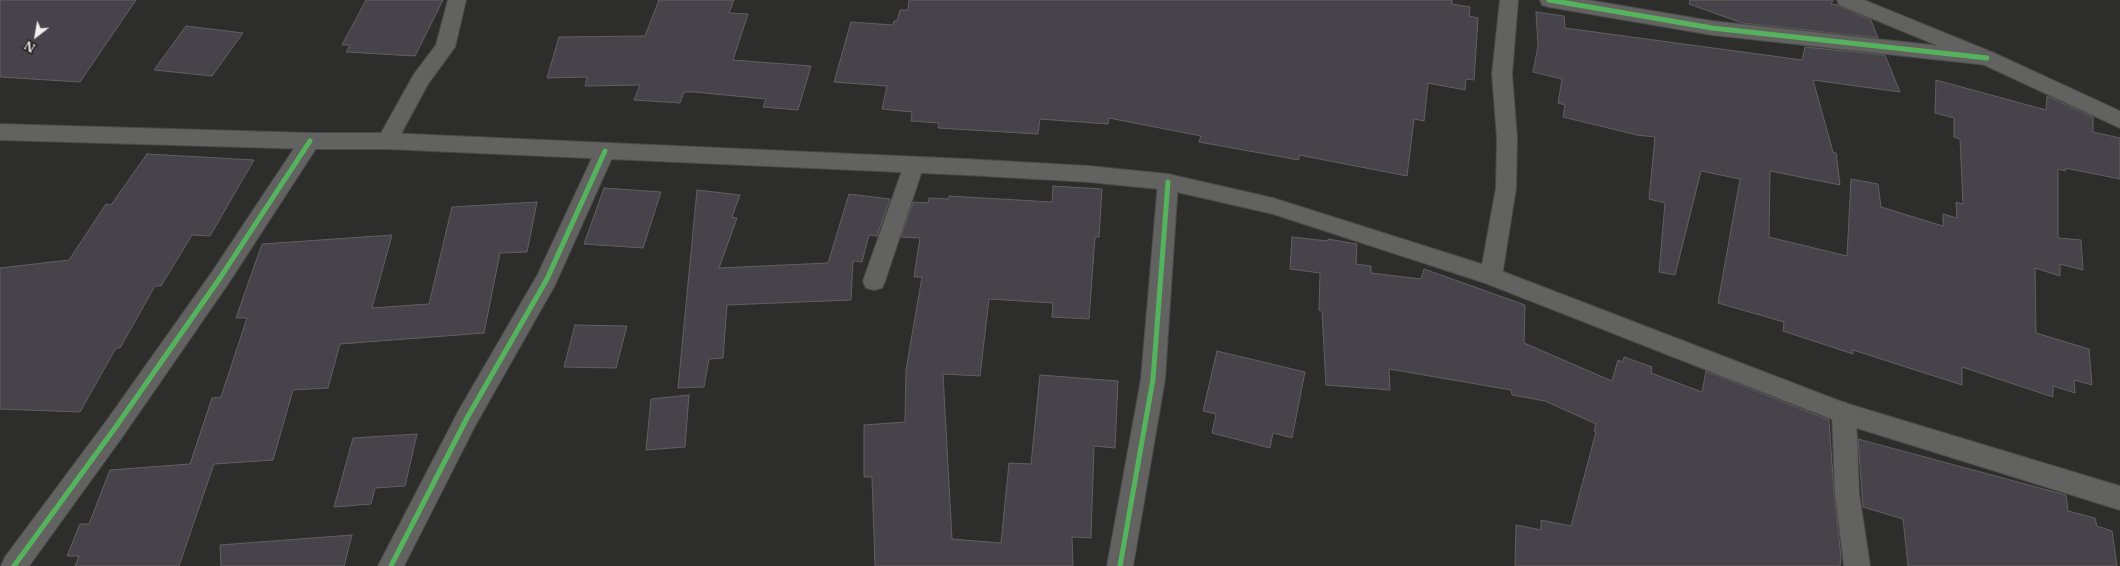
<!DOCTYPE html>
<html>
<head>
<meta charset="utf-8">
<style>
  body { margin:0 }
  #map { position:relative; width:2120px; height:566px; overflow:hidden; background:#2d2d2c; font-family:"Libre Baskerville",serif }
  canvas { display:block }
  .north { position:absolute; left:16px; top:16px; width:40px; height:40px; -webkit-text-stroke:3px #242321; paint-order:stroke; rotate:211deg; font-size:11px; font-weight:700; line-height:16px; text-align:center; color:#f0f0ee }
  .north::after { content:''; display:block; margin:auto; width:14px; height:18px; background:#f0f0ee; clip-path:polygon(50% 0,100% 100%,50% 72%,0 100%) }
</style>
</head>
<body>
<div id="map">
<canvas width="2120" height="566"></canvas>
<div class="north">N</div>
</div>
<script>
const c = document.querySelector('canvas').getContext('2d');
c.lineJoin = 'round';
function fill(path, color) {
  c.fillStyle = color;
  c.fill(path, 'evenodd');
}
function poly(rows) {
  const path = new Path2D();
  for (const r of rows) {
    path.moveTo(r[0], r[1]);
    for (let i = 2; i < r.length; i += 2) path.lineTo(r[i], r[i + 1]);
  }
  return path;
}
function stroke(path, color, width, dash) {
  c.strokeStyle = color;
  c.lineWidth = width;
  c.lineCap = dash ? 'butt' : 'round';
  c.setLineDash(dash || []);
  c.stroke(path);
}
const building = poly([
  [0,0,136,0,80,82,0,77,0,0],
  [366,0,443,0,415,56,346,52,350,45,342,45,366,0],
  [659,0,734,0,729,13,748,14,733,60,811,66,798,110,763,107,766,99,694,92,684,92,680,103,634,100,640,85,585,86,587,77,547,78,559,37,645,36,659,0],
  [909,0,1452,0,1452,4,1470,7,1469,16,1478,18,1474,80,1466,79,1465,90,1428,83,1424,121,1414,119,1407,176,1299,155,1299,160,1199,142,1201,136,1109,118,1108,124,1040,119,1038,134,938,128,939,123,911,121,912,112,882,109,887,86,834,82,851,22,893,25,894,21,897,21,900,10,908,10,909,0],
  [1690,0,1833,0,1831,4,1837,5,1871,20,1878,38,1742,23,1689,4,1690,0],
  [1536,12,1564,16,1565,28,1802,60,1805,47,1885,55,1900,92,1813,80,1833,152,1836,153,1840,185,1770,171,1769,237,1847,256,1851,179,1878,184,1881,207,1943,226,1943,214,1957,218,1956,202,1963,204,1960,139,1954,137,1954,118,1935,113,1936,80,2046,110,2047,96,2093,117,2093,132,2120,138,2120,179,2065,168,2066,171,2058,169,2058,238,2081,240,2083,270,2060,264,2060,276,2035,268,2036,333,2089,349,2092,385,2074,380,2075,393,2053,386,2053,397,1962,367,1962,385,1853,350,1853,354,1783,331,1784,322,1718,303,1740,179,1701,171,1675,275,1659,272,1665,203,1649,199,1655,137,1637,135,1563,117,1565,105,1558,103,1562,79,1533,72,1538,46,1536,12],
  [186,26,243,33,212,76,154,70,186,26],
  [147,154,254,160,210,236,192,235,161,286,155,286,120,348,116,348,80,412,0,409,0,268,69,260,106,204,111,205,147,154],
  [1053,186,1102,189,1099,237,1095,237,1089,319,1052,317,1053,303,989,299,980,376,943,374,952,539,1001,543,1009,463,1031,464,1040,375,1118,381,1115,448,1094,446,1091,538,1072,537,1073,566,875,566,872,477,864,477,864,425,905,422,906,370,922,277,914,277,920,238,901,237,913,202,928,203,929,198,949,199,949,196,1052,202,1053,186],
  [604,188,661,192,643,248,584,244,604,188],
  [697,190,740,195,732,217,737,218,719,268,828,263,849,194,890,199,877,236,869,235,862,262,853,261,851,300,727,305,723,358,709,359,704,387,678,388,697,190],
  [537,202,527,252,500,253,484,333,340,344,328,388,293,390,273,460,214,464,179,566,75,566,79,556,67,556,80,524,89,524,110,470,190,464,212,398,221,397,247,318,236,318,262,244,392,235,372,308,429,304,452,207,537,202],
  [1292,237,1328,241,1328,239,1357,244,1356,264,1371,266,1371,273,1421,279,1424,269,1525,305,1524,343,1612,381,1618,360,1623,362,1624,357,1652,367,1651,373,1702,392,1706,371,1829,420,1834,493,1841,557,1840,566,1515,566,1516,525,1541,530,1541,520,1571,526,1596,432,1594,431,1596,424,1545,401,1512,395,1511,390,1389,369,1390,390,1326,385,1322,311,1319,310,1320,273,1290,269,1292,237],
  [575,325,627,326,616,368,564,367,575,325],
  [1217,351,1305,372,1292,438,1273,433,1270,448,1212,433,1216,414,1203,411,1217,351],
  [689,395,685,447,646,450,651,399,689,395],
  [417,434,405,486,375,488,371,504,334,507,353,438,417,434],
  [1858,439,2066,495,2068,511,2095,518,2097,526,2112,531,2117,566,1908,566,1903,519,1863,507,1858,439],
  [352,535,344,566,221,566,220,545,352,535]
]);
const minor = poly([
  [448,0,466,0,455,47,428,84,394,147,387,149,380,147,377,141,380,135,414,74,436,45,448,0],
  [1500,0,1518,0,1512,74,1517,138,1516,188,1502,276,1499,282,1491,285,1483,282,1480,276,1496,188,1497,138,1492,74,1500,0],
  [1540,0,1588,0,1712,21,1987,51,1994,53,1997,58,1994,63,1987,65,1712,35,1549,7,1542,5,1540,0],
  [310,133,317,135,320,141,317,147,228,284,123,436,29,566,1,566,5,557,107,420,212,272,303,135,310,133],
  [605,143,612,145,615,151,555,285,475,426,404,566,378,566,459,410,538,274,598,145,605,143],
  [914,157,921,159,924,165,885,281,882,288,874,290,866,288,863,281,904,165,907,159,914,157],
  [1168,174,1175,176,1178,182,1165,379,1133,566,1107,566,1141,379,1158,182,1161,176,1168,174],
  [1844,402,1852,406,1856,413,1859,493,1870,566,1844,566,1835,493,1832,413,1836,406,1844,402]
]);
const secondary = poly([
  [1837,0,1864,0,1994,53,2120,111,2120,128,1980,63,1839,5,1837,0],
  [0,124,310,133,387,133,966,159,1089,166,1168,174,1273,198,1491,267,1845,403,2120,486,2120,510,1844,424,1485,283,1273,214,1168,190,1089,182,966,175,387,149,310,149,0,140,0,124]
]);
const cycleway = poly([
  [1549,0,1712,28,1987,58],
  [14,566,115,428,220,278,310,141],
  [391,566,467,418,547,279,605,151],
  [1120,566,1153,379,1168,182]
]);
fill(building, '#46444a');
stroke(building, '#616060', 1);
stroke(minor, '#4a4a48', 2);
stroke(secondary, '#4a4a48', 2);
fill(minor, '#626260');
fill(secondary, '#626260');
stroke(cycleway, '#56b35d', 5);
</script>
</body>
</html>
